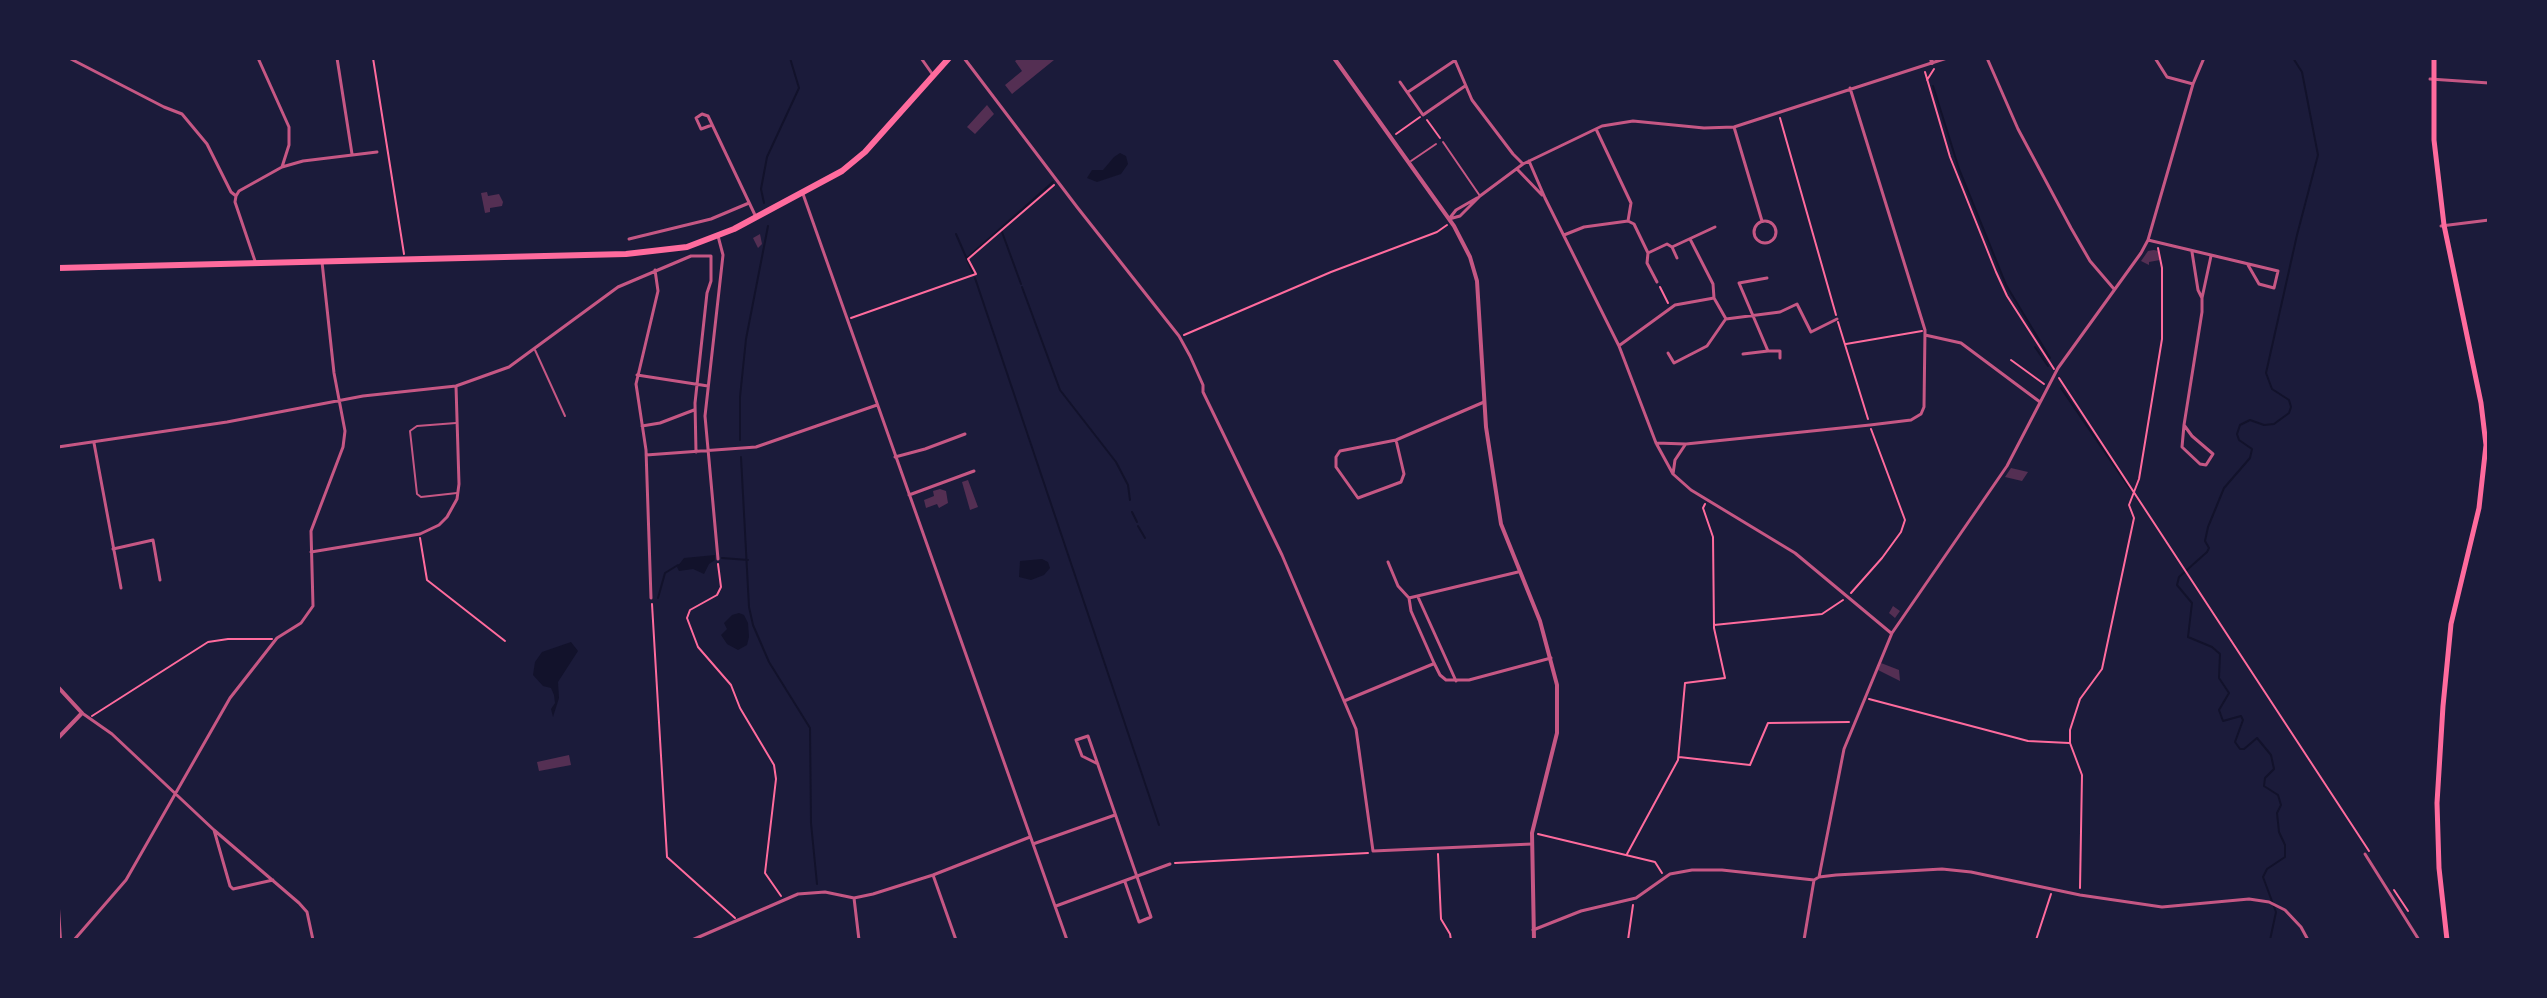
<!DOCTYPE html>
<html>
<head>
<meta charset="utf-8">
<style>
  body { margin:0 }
  #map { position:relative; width:2547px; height:998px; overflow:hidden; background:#1b1b3a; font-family:Mulish,sans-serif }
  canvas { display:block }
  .frame { position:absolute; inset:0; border:60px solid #1b1b3a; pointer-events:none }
</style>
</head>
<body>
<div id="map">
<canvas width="2547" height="998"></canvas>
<div class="frame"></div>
</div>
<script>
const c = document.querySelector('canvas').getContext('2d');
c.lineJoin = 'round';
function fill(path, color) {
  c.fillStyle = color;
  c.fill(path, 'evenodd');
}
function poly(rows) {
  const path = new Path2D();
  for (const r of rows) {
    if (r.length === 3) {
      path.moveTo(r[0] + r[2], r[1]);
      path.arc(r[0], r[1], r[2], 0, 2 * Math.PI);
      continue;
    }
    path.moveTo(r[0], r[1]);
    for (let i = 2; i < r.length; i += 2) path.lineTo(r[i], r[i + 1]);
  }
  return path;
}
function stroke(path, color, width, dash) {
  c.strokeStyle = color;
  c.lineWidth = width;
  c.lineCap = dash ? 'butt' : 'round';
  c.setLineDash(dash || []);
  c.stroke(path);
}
const water = poly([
  [1120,153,1126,156,1128,164,1121,174,1097,182,1087,178,1092,170,1103,170,1114,157],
  [715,555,715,560,709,564,704,574,693,569,679,571,677,567,684,558],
  [1042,559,1048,562,1050,568,1044,575,1031,580,1019,577,1020,561],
  [739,613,744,615,748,623,749,637,747,645,738,650,727,644,721,635,727,629,724,623,732,615],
  [571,642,578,651,558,682,559,698,553,717,551,709,555,703,554,695,551,688,543,686,533,675,535,662,542,652]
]);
const stream = poly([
  [1933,86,1959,169,2006,285,2050,358],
  [764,203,761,189,767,157,799,88,790,58],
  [1002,232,1021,284],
  [956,234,973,273],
  [967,258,1053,182],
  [975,278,1159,825],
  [1022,287,1060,390,1116,462,1128,485,1130,500],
  [2035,347,2048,366],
  [2061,388,2130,489],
  [740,440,740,397,746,339,768,226],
  [741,457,749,607,753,625,769,662,810,728,811,823,817,884],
  [1132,512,1137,522],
  [1138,526,1145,538],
  [722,558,748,560],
  [658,598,665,573,678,565],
  [2270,940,2276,912,2263,877,2267,869,2285,857,2285,845,2279,832,2277,813,2281,805,2278,795,2264,786,2265,778,2274,769,2271,755,2257,738,2244,749,2240,749,2235,742,2243,720,2241,716,2223,721,2219,710,2229,693,2219,678,2220,654,2212,647,2188,637,2192,603,2177,585,2179,577,2207,552,2209,548,2205,541,2208,527,2224,488,2250,458,2252,449,2239,440,2237,434,2240,425,2250,420,2264,425,2274,424,2289,413,2291,407,2289,400,2272,389,2266,373,2297,235,2318,155,2302,72,2293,58]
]);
const building = poly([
  [1019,58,1054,60,1012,94,1005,85,1022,71,1015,61],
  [987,105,994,114,975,134,967,127],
  [487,192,488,196,499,194,503,202,502,206,490,208,490,212,485,213,481,193],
  [760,234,762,244,758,248,753,238],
  [2154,250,2158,251,2160,260,2149,262,2149,265,2141,261,2148,251],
  [2011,468,2028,472,2022,481,2005,477],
  [968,480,978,507,970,510,962,482],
  [940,489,946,491,948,503,939,508,937,504,926,508,924,500,934,496,933,491],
  [1893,606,1900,611,1895,618,1889,613],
  [1881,663,1899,670,1900,681,1878,670],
  [569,755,571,765,539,771,537,762]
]);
const path = poly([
  [373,58,404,254],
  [1925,72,1950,157,1996,272,2007,296,2054,369],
  [1927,80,1934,69],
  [1780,118,1836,315],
  [1427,120,1440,138],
  [1396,134,1420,117],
  [1660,287,1668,303],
  [851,318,976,274,968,259,1054,185],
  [1838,322,1868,419],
  [1184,335,1331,272,1437,232,1447,225],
  [1846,344,1922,331],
  [2011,360,2044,384],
  [2059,378,2369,851],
  [420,538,427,580,505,641],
  [718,564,721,587,717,595,690,610,687,618,698,647,731,685,740,708,774,765,776,779,765,873,781,896],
  [1851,593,1882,558,1901,532,1905,520,1871,429],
  [652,604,667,857,735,918],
  [1714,625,1822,614,1843,600],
  [1869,699,2028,741,2069,743],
  [92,716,208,642,228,639,272,639],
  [1679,757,1750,765,1768,723,1849,722],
  [1538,834,1655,862,1662,873],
  [1438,854,1441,919,1450,934,1451,940],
  [1627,854,1678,760,1685,683,1725,678,1714,628,1713,537,1703,508,1705,504],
  [1175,863,1368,853],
  [2080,888,2082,775,2070,743,2070,730,2080,699,2102,669,2134,518,2129,505,2139,479,2162,339,2162,268,2158,248],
  [2394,890,2408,911],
  [1628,940,1633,905],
  [2036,940,2051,894]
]);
const service = poly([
  [1443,142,1480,196],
  [1411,161,1436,144],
  [535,350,565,416],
  [456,423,417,426,410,431,417,494,421,497,457,493]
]);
const minor = poly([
  [69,58,164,107,182,114,207,144,231,192,236,196,235,202,255,261],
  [337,58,352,154],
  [921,58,933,75],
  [964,58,1077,207,1179,336,1190,356,1203,385,1203,392,1282,555,1356,729,1373,851,1532,844],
  [1454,58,1472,100,1513,154,1523,164],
  [1987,58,2018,129,2071,228,2090,261,2114,289],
  [2155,58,2167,77,2193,84],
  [2430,79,2489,83],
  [1400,82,1423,115,1465,86],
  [1408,92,1454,61],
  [712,125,701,129,696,118,702,114,708,116,755,215],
  [1734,127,1762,221],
  [1596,129,1631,203,1628,221],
  [1529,161,1545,198,1619,346,1656,443,1673,474,1691,490,1795,553,1891,633],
  [282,167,303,161,377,152],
  [1517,169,1542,195],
  [803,194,1067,940],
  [236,196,239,191,282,167,289,145,289,127,258,58],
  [1449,219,1460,216,1480,196,1523,164,1602,126,1633,121,1704,128,1734,127,1947,58],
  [1449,219,1456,210,1477,198],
  [1765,232,11],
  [2441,226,2489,220],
  [1564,235,1584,227,1628,221,1634,224,1648,253,1667,244,1672,247,1677,258],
  [629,239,711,219,749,203],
  [1690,239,1713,284,1714,298,1726,319,1780,312,1797,304,1811,332,1837,319],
  [2148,240,2278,271,2274,288,2259,284,2248,265],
  [1672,247,1715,227],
  [2192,252,2198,290,2202,298],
  [1648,253,1647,263,1657,282],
  [1767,278,1739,283,1768,351,1780,351,1780,358],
  [1925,335,1961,343,2040,402],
  [1620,345,1675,305,1714,298],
  [1668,353,1674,363,1707,346,1725,320],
  [1743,354,1768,351],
  [637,375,708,386],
  [2184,425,2192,436,2213,454,2206,465,2200,464,2182,447,2184,425,2202,312,2202,298,2211,256],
  [642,426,660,423,694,410],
  [1396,440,1404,474,1401,482,1358,498,1336,467,1336,457,1340,451,1396,440,1484,402],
  [94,443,121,588],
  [1656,443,1686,444,1870,425,1911,420,1921,414,1924,407,1925,330,1850,88],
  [58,447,227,422,363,396,456,386,509,367,618,287,691,256,711,256],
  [696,452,695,403,707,293,711,281,711,256],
  [646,455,756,447,877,405],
  [895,457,925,449,965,434],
  [1673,474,1675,460,1685,445],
  [909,495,974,471],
  [113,549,153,540,160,580],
  [311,552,420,534,439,525,447,517,457,499,459,484,456,386],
  [718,559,705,416,723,255,718,236],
  [1388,562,1398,586,1409,598,1518,572],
  [1418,597,1456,681],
  [651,598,646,450,636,384,658,291,655,270],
  [1409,598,1411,611,1434,663,1440,675,1446,680,1469,680,1551,658],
  [1344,701,1433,664],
  [82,713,112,734,214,830,299,903,307,912,313,940],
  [1098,764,1082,756,1076,740,1088,736,1151,917,1139,922,1125,882],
  [214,830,230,886,233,889,273,880],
  [1033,844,1115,815],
  [2365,854,2419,940],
  [933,875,956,940],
  [1819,877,1844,749,1892,633,2007,466,2058,368,2141,253,2148,240,2193,84,2204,58],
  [854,898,859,940],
  [1056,906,1170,864],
  [1533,930,1581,911,1636,898,1670,874,1692,870,1722,870,1814,880,1819,877,1836,875,1942,869,1971,872,2080,895,2162,907,2249,899,2269,902,2285,910,2301,927,2308,940],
  [74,940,126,880,230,698,277,638,301,623,313,606,311,531,343,447,345,431,334,373,322,262],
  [692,940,798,894,825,892,854,898,873,894,933,875,1030,837],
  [1804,940,1814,880]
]);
const tertiary = poly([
  [1334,58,1454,226,1470,257,1477,281,1486,427,1501,524,1540,621,1557,685,1557,733,1532,833,1534,940],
  [1931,58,1932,63],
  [58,687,82,713,58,738],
  [58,909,60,940]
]);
const secondary = poly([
  [2434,58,2434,140,2444,225,2481,403,2486,445,2479,508,2451,624,2443,706,2437,803,2439,868,2447,940]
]);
const primary = poly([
  [58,268,626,254,687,247,734,229,842,171,865,152,949,58]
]);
fill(water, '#12122b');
stroke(stream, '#12122b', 2);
fill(building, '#542f53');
stroke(path, '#ff6b9d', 2);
stroke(service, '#c65784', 2);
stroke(minor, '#c65784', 3);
stroke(tertiary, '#c65784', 4);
stroke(secondary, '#ff6b9d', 5);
stroke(primary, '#ff6b9d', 6);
</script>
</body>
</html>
